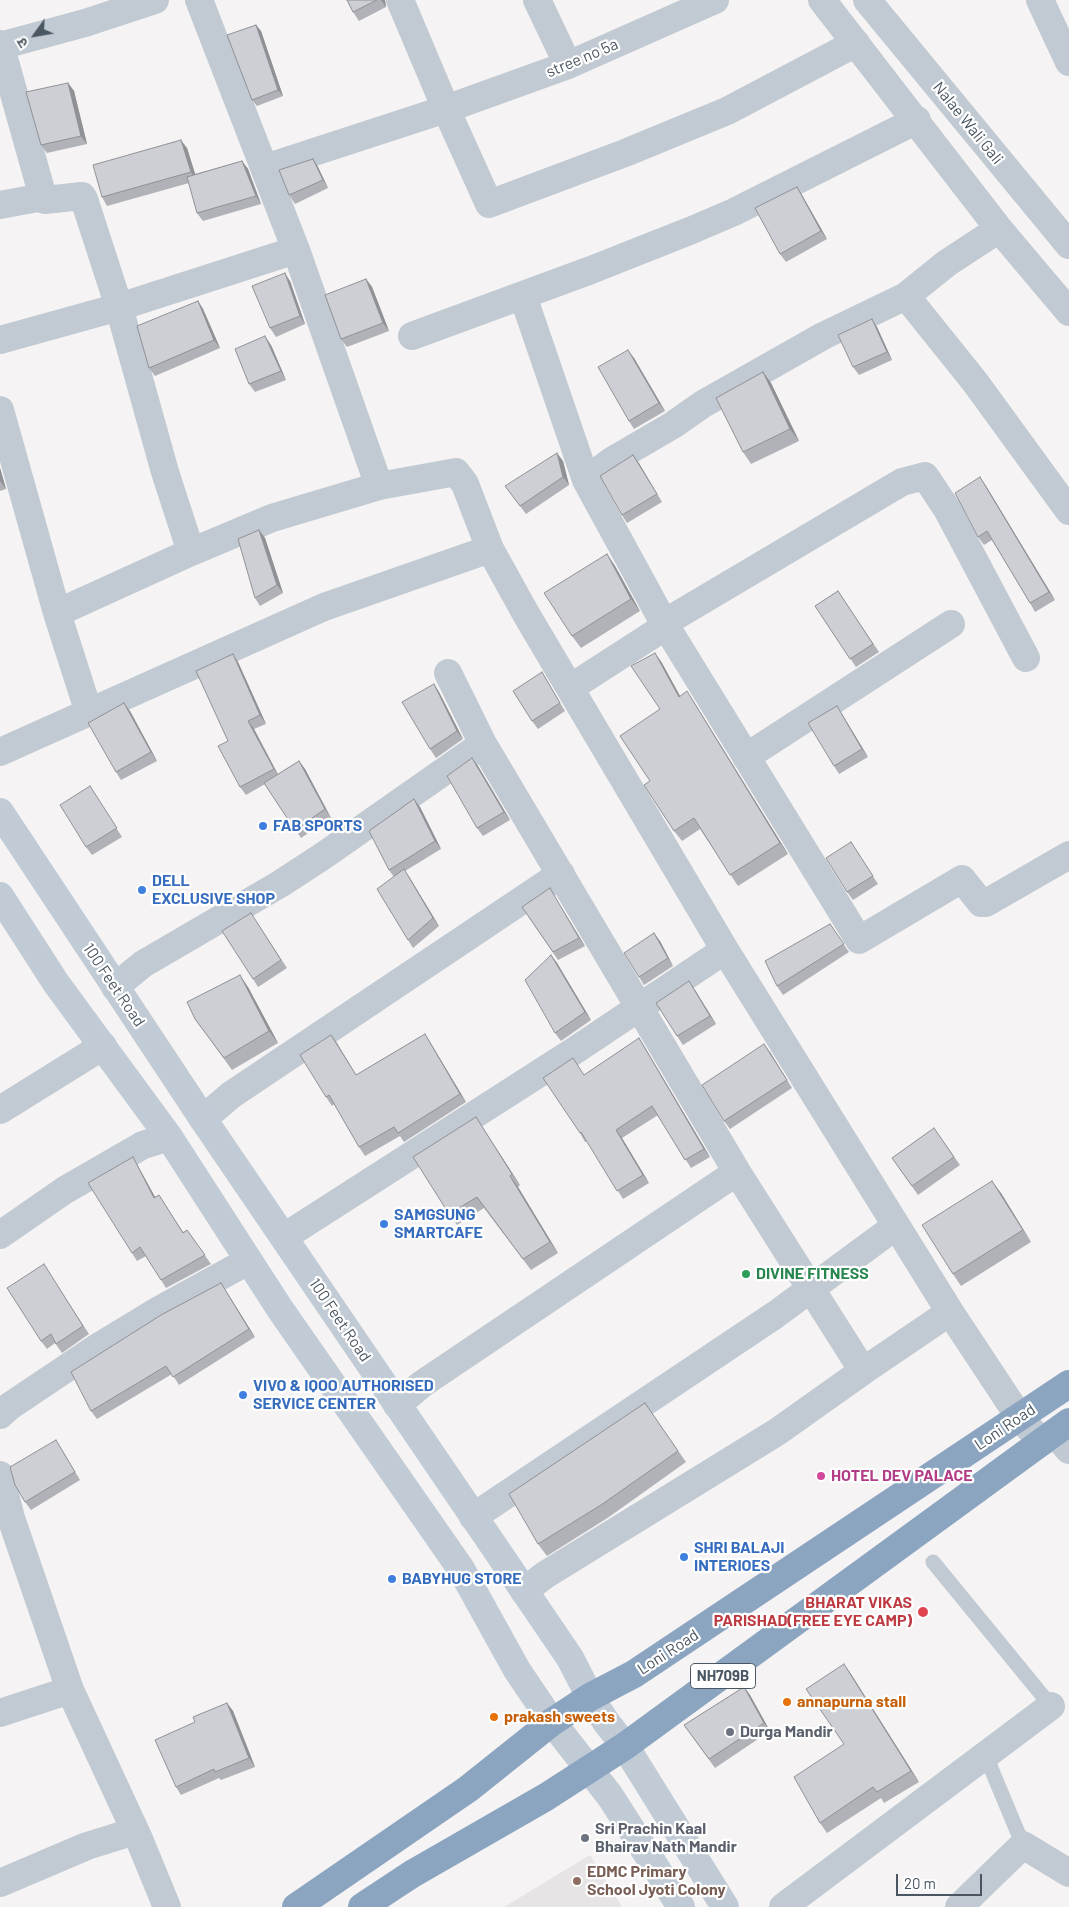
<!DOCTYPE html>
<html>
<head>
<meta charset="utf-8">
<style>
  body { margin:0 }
  #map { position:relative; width:1069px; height:1907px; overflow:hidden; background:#f5f3f3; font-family:Barlow,"Noto Sans Devanagari",sans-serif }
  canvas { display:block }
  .north { position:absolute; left:10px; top:10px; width:50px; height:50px; -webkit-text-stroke:4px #fff; paint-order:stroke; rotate:238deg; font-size:14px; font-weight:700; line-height:20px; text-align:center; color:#4a5661 }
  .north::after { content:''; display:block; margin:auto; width:18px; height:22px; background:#4a5661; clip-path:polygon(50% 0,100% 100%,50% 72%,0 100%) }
  .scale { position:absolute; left:896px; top:1874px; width:86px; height:22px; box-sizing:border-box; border:2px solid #4a5661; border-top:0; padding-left:6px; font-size:15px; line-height:18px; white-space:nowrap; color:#4a5661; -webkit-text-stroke:4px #fff; paint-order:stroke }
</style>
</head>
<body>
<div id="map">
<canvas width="1069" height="1907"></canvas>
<div class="north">उ</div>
<div class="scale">20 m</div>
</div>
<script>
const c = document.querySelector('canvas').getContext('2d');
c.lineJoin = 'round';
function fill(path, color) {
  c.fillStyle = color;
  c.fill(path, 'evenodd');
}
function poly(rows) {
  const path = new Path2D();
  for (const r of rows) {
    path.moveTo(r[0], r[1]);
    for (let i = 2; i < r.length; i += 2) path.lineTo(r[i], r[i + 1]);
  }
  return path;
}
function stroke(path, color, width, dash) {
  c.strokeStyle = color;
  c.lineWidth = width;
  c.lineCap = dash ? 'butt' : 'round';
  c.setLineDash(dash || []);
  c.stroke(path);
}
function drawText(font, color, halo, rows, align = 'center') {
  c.font = font + ' Barlow,sans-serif';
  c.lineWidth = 4.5;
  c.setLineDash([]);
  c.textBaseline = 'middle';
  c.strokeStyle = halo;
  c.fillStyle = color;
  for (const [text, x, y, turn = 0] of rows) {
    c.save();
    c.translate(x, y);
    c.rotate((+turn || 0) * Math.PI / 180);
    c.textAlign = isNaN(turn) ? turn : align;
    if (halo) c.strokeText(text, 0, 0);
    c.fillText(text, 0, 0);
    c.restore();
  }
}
const education = poly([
  [590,1855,622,1907,504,1907]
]);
const lane = poly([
  [933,1562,1051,1706],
  [985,1754,1023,1845]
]);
const street = poly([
  [199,0,296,250,379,486],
  [400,0,446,109,489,204,625,153,727,111,856,43],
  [537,0,568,65],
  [822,0,999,229,1069,312],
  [867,0,1069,245],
  [1040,0,1069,62],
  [0,44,43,197,45,200,82,196,84,199,119,307,165,472,191,552],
  [0,46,85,23,155,0],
  [265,168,446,109,568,65,715,0],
  [0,205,43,197],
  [523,296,586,480,664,623,859,940,962,879,981,903,986,903,1069,855],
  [906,296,975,382,1069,511],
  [412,336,591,270,692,230,734,212,917,120],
  [0,340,119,307,296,250],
  [0,410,57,613,89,713],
  [586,480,613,460,673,425,703,404,823,336,906,296,947,263,999,229],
  [57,613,191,552,272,518,379,486,456,472,465,484,490,549,526,614,725,950,950,1312,1020,1418,1042,1442],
  [448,673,483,744,737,1172,863,1371,950,1312],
  [570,688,663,628,664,623,902,482,925,476,947,509,1026,658],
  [0,752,324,607,490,549],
  [746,757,951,624],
  [115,987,143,964,280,884,323,856,483,744],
  [0,1110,103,1046],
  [203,1119,231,1095,561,874],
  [0,1235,65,1190,143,1145,169,1137],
  [284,1237,574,1051,725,950],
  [397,1405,422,1384,737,1172],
  [0,1415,10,1406,98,1347,159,1310,248,1261],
  [1054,1433,1069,1450],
  [0,1475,11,1518,70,1690,139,1839,167,1907],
  [473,1517,775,1315,896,1226],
  [524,1591,545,1575,777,1432,863,1371],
  [0,1713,70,1690],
  [0,1883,87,1846,135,1831],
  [783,1907,1051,1706],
  [959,1907,1023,1845,1069,1873]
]);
const secondary = poly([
  [0,812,203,1119,570,1658,590,1697,606,1722,625,1746,725,1907],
  [0,896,56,983,169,1137,280,1309,461,1569,517,1670,552,1722,610,1796,681,1907]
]);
const highway = poly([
  [296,1907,468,1789,552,1722,590,1697,634,1674,1069,1384],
  [362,1907,412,1874,546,1797,625,1746,1069,1422]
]);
const wall = poly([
  [347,0,385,0,386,7,359,21,353,12],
  [256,25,261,31,283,96,257,106,252,100],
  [68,83,74,91,87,144,47,153,41,145],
  [187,148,195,174,242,161,248,169,261,204,203,221,197,213,189,183,107,206,102,197],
  [313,159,318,167,328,188,295,204,289,195],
  [797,187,802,195,827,239,786,262,780,254],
  [366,279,372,287,389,331,347,347,341,339],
  [290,281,305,324,276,337,270,328],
  [198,301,203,309,220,348,155,376,149,368],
  [877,327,892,360,859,375,853,367],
  [271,345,286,380,255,392,249,384],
  [634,358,665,411,634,429,629,421],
  [763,372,771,383,799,441,751,464,743,452],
  [633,455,662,502,627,523,622,515],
  [563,461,569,485,526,514,505,486],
  [0,468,6,489,0,491],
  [986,486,1055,600,1035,612,1030,603,992,540,984,545,978,537],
  [259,530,265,538,283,593,260,606,255,598],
  [607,554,615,566,640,611,581,648,572,636],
  [838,591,879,652,856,667,815,606],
  [655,653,662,663,680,696,694,702,788,854,738,886,700,829,682,841,674,831],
  [238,662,266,724,254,729,278,774,299,761,305,769,331,818,301,838,265,784,246,795,240,787,228,741],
  [542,672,565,711,538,729,532,721],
  [434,684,439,692,463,739,436,758,430,749],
  [130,711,157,761,121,780,116,772],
  [842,714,868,757,839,774,834,766],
  [472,758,478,766,510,820,483,836,477,828],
  [90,786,122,837,92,855,86,847],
  [420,807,441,849,405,871,439,926,413,948,408,940,394,877,389,870],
  [851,842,878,884,853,900,847,892],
  [555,897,585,946,558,960,522,907],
  [256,921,287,968,258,987,253,979],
  [830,924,849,952,783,995,777,986],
  [660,941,673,966,644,985,639,977],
  [551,955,557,963,591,1020,561,1041,555,1033],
  [248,987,278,1043,232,1070,195,1019],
  [695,990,716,1024,683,1045,677,1036],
  [425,1034,430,1042,466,1102,404,1142,400,1136,365,1156,359,1147,334,1104,332,1106,326,1097,331,1035,356,1075],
  [639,1038,644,1046,710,1157,691,1168,658,1115,622,1138,649,1183,623,1199,587,1141,585,1142,580,1133,584,1075],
  [770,1052,792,1088,730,1129,724,1121],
  [476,1117,520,1185,518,1187,558,1253,531,1270,484,1208,457,1225,449,1214],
  [934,1128,960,1165,918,1195,892,1158],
  [133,1157,138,1166,155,1197,159,1195,183,1232,187,1230,211,1264,166,1288,146,1256,137,1261,132,1253],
  [1001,1193,1031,1242,961,1286,953,1274],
  [49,1273,89,1334,62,1353,55,1343,47,1349,41,1341],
  [226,1291,255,1337,179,1385,172,1374,97,1419,91,1411],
  [645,1403,686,1462,609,1517,547,1556,538,1544],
  [61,1448,80,1480,31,1510,25,1502],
  [851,1674,919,1782,884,1803,881,1798,827,1833,820,1823,844,1744],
  [744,1687,750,1695,770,1731,715,1768,684,1725],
  [227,1703,233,1711,255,1767,221,1780,219,1778,181,1795,176,1787,195,1722]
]);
const shadedWall = poly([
  [381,0,385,0,386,7],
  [256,25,261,31,283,96,278,90],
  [68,83,74,91,87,144,81,136],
  [181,140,187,148,197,180,191,172],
  [313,159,318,167,328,188,323,180],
  [242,161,248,169,261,204,256,196],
  [797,187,802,195,827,239,821,231],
  [285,273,290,281,305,324,300,316],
  [366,279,372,287,389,331,383,323],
  [198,301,203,309,220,348,214,340],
  [872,319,877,327,892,360,887,352],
  [265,336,271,345,286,380,281,371],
  [628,350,634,358,665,411,659,403],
  [763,372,771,383,799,441,790,429],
  [557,453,563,461,569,485,563,477],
  [633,455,639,463,662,502,657,494],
  [0,468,6,489,0,481],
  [980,477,986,486,1055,600,1049,592],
  [259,530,265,538,283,593,277,585],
  [607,554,615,566,640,611,631,599],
  [655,653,662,663,686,707,679,697],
  [233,654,238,662,266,724,260,715],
  [434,684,439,692,463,739,457,731],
  [687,691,694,702,788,854,780,843],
  [124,703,130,711,157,761,151,752],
  [837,706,842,714,868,757,862,749],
  [248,721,254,729,279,777,274,769],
  [472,758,478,766,510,820,504,812],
  [299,761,305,769,331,818,325,809],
  [414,799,420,807,441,849,435,841],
  [404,869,410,878,439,926,433,918],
  [550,888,555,897,585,946,579,938],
  [654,933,660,941,673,966,668,958],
  [551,955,557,963,591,1020,585,1012],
  [240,975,248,987,278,1043,269,1031],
  [689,981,695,990,716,1024,710,1016],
  [425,1034,430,1042,466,1102,460,1094],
  [331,1035,337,1043,361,1083],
  [639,1038,644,1046,710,1157,704,1149],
  [764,1044,770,1052,792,1088,787,1080],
  [476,1117,483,1128,520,1185,512,1174],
  [616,1130,622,1138,649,1183,643,1175],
  [133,1157,138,1166,160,1206,154,1198],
  [510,1176,518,1187,558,1253,550,1242],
  [992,1181,1001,1193,1031,1242,1023,1230],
  [221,1283,226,1291,255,1337,249,1329],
  [844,1664,851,1674,919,1782,911,1771],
  [744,1687,750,1695,770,1731,764,1723],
  [227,1703,233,1711,255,1767,249,1758]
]);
const building = poly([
  [347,0,377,0,353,12,347,0],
  [256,25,278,90,252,100,227,35,256,25],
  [68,83,81,136,41,145,26,92,68,83],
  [181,140,191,172,102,197,93,165,181,140],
  [313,159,323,180,289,195,279,170,313,159],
  [242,161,256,196,197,213,187,177,242,161],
  [797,187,821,231,780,254,755,208,797,187],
  [285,273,300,316,270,328,252,286,285,273],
  [366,279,383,323,341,339,325,295,366,279],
  [198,301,214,340,149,368,137,326,198,301],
  [872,319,887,352,853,367,838,335,872,319],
  [265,336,281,371,249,384,235,349,265,336],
  [628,350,659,403,629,421,598,367,628,350],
  [763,372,790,429,743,452,716,398,763,372],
  [557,453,563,477,520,506,505,486,557,453],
  [633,455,657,494,622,515,600,476,633,455],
  [980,477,1049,592,1030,603,987,531,978,537,955,493,980,477],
  [259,530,277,585,255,598,238,539,259,530],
  [607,554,631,599,572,636,544,593,607,554],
  [838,591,873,644,850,659,815,606,838,591],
  [655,653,679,697,687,691,780,843,730,875,694,818,674,831,644,785,650,781,620,736,660,709,631,666,655,653],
  [233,654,260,715,248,721,274,769,240,787,218,746,228,741,196,671,233,654],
  [542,672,560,703,532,721,513,691,542,672],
  [434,684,457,731,430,749,402,702,434,684],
  [124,703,151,752,116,772,88,723,124,703],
  [837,706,862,749,834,766,808,723,837,706],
  [472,758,504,812,477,828,447,776,472,758],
  [299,761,325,809,295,830,264,783,299,761],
  [90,786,117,828,86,847,60,805,90,786],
  [414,799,435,841,389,870,369,831,414,799],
  [851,842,873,876,847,892,826,858,851,842],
  [404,869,433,918,408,940,377,889,404,869],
  [550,888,579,938,553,952,522,907,550,888],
  [251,913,281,960,253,979,222,931,251,913],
  [830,924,844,944,777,986,765,961,830,924],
  [654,933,668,958,639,977,624,953,654,933],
  [551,955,585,1012,555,1033,525,980,551,955],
  [240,975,269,1031,224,1058,195,1019,187,1002,240,975],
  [689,981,710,1016,677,1036,656,1003,689,981],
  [425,1034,460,1094,398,1133,394,1127,359,1147,329,1095,326,1097,300,1055,331,1035,356,1075,425,1034],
  [639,1038,704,1149,685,1160,652,1106,616,1130,643,1175,617,1191,581,1132,580,1133,543,1078,573,1058,584,1075,639,1038],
  [764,1044,787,1080,724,1121,702,1085,764,1044],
  [476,1117,512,1174,510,1176,550,1242,523,1259,477,1197,449,1214,413,1157,476,1117],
  [934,1128,954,1157,912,1186,892,1158,934,1128],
  [133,1157,154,1198,159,1195,183,1233,187,1230,205,1255,161,1280,140,1247,132,1253,88,1183,133,1157],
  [992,1181,1023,1230,953,1274,922,1225,992,1181],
  [44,1264,83,1326,56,1344,51,1334,41,1341,7,1288,44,1264],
  [221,1283,249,1329,173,1377,166,1366,91,1411,71,1372,161,1315,221,1283],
  [645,1403,678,1451,601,1505,538,1544,509,1494,645,1403],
  [56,1440,75,1472,25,1502,15,1485,10,1467,56,1440],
  [844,1664,911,1771,877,1792,873,1787,820,1823,794,1777,844,1744,806,1689,844,1664],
  [744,1687,764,1723,709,1759,684,1725,744,1687],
  [227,1703,249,1758,215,1772,214,1769,176,1787,155,1740,195,1722,193,1717,227,1703]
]);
const markers = [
  [263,826,5,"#3f7fe0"],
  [142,890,5,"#3f7fe0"],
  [384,1224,5,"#3f7fe0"],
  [746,1274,5,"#2e9e5b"],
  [243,1395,5,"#3f7fe0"],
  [821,1476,5,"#d1479c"],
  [684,1557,5,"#3f7fe0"],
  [392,1579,5,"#3f7fe0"],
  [923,1612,6,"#e0444e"],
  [787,1702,5,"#e8710a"],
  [494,1717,5,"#e8710a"],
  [730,1732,5,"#6b7280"],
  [585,1838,5,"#6b7280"],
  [577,1881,5,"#8d6e63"]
];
const shields = [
  [723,1676,65]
];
const shieldNames = [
  ["NH709B",723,1676]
];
const streetNames = [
  ["stree no 5a",582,58,-23],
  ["Nalae Wali Gali",968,123,51],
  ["100 Feet Road",114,985,56],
  ["100 Feet Road",340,1320,56],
  ["Loni Road",1005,1427,-34],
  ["Loni Road",668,1652,-33]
];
const shopNames = [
  ["FAB SPORTS",273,826],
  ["DELL",152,881],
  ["EXCLUSIVE SHOP",152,899],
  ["SAMGSUNG",394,1215],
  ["SMARTCAFE",394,1233],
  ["VIVO & IQOO AUTHORISED",253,1386],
  ["SERVICE CENTER",253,1404],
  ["SHRI BALAJI",694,1548],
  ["INTERIOES",694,1566],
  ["BABYHUG STORE",402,1579]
];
const leisureNames = [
  ["DIVINE FITNESS",756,1274]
];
const hotelNames = [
  ["HOTEL DEV PALACE",831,1476]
];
const healthNames = [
  ["BHARAT VIKAS",912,1603],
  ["PARISHAD(FREE EYE CAMP)",912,1621]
];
const foodNames = [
  ["annapurna stall",797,1702],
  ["prakash sweets",504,1717]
];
const worshipNames = [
  ["Durga Mandir",740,1732],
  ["Sri Prachin Kaal",595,1829],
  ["Bhairav Nath Mandir",595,1847]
];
const educationNames = [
  ["EDMC Primary",587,1872],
  ["School Jyoti Colony",587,1890]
];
fill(education, '#e6e4e5');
stroke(lane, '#c1cad2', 15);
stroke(street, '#c1cad2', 28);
stroke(secondary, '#c1cbd6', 28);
stroke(highway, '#8ba5c1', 28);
fill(wall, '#b0b2b7');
fill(shadedWall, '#909195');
fill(building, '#cdcfd5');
stroke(building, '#909195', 1);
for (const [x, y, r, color] of markers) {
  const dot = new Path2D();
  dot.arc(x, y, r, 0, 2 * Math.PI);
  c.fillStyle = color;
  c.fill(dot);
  stroke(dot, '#fff', 2);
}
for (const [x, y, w] of shields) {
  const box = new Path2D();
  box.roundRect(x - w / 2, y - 12.5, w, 25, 4);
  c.fillStyle = '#fff';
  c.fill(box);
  stroke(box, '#4a5661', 1);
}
drawText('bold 15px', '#4a5661', null, shieldNames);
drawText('16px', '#4a5661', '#fff', streetNames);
drawText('bold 16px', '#366cbe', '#fff', shopNames, 'left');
drawText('bold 16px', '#27864d', '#fff', leisureNames, 'left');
drawText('bold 16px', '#b23c85', '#fff', hotelNames, 'left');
drawText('bold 16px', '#be3a42', '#fff', healthNames, 'right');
drawText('bold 16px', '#c56008', '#fff', foodNames, 'left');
drawText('bold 16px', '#5b616d', '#fff', worshipNames, 'left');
drawText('bold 16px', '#785e54', '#fff', educationNames, 'left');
</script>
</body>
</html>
